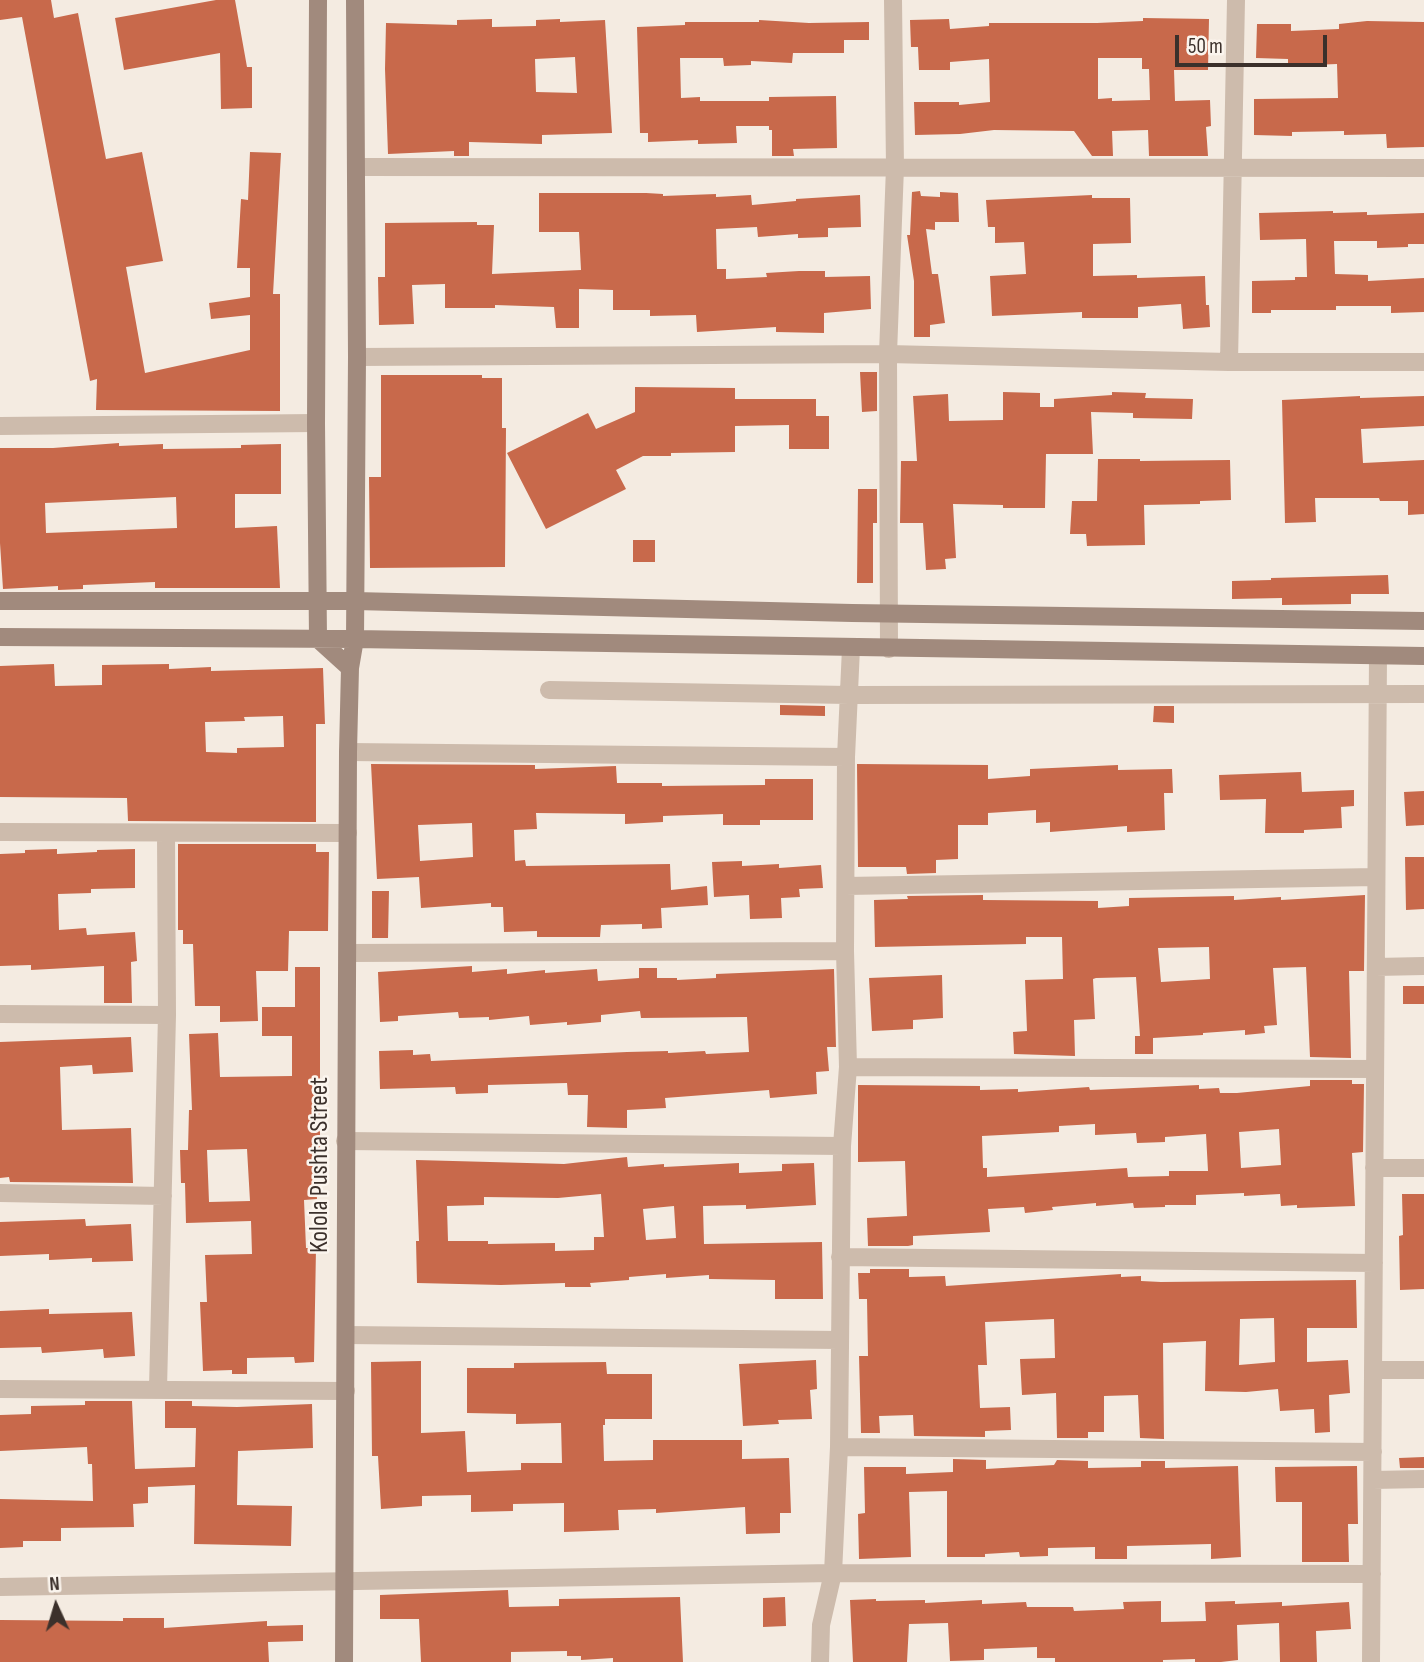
<!DOCTYPE html>
<html>
<head>
<meta charset="utf-8">
<style>
  body { margin:0 }
  #map { position:relative; width:1424px; height:1662px; overflow:hidden; background:#f4ebe1; font-family:"Sofia Sans Condensed",sans-serif }
  canvas { display:block }
  .north { position:absolute; left:21px; top:1571px; width:70px; height:70px; -webkit-text-stroke:5px #fbf5ee; paint-order:stroke; rotate:356deg; font-size:19px; font-weight:700; line-height:28px; text-align:center; color:#3b302b }
  .north::after { content:''; display:block; margin:auto; width:24px; height:32px; background:#3b302b; clip-path:polygon(50% 0,100% 100%,50% 72%,0 100%) }
  .scale { position:absolute; left:1175px; top:35px; width:152px; height:32px; box-sizing:border-box; border:4px solid #3b302b; border-top:0; padding-left:9px; font-size:21px; line-height:24px; white-space:nowrap; color:#3b302b; -webkit-text-stroke:5px #fbf5ee; paint-order:stroke }
</style>
</head>
<body>
<div id="map">
<canvas width="1424" height="1662"></canvas>
<div class="north">N</div>
<div class="scale">50 m</div>
</div>
<script>
const c = document.querySelector('canvas').getContext('2d');
c.lineJoin = 'round';
function fill(path, color) {
  c.fillStyle = color;
  c.fill(path, 'evenodd');
}
function poly(rows) {
  const path = new Path2D();
  for (const r of rows) {
    path.moveTo(r[0], r[1]);
    for (let i = 2; i < r.length; i += 2) path.lineTo(r[i], r[i + 1]);
  }
  return path;
}
function stroke(path, color, width, dash) {
  c.strokeStyle = color;
  c.lineWidth = width;
  c.lineCap = dash ? 'butt' : 'round';
  c.setLineDash(dash || []);
  c.stroke(path);
}
function drawText(font, color, halo, rows, align = 'center') {
  c.font = font + ' "Sofia Sans Condensed",sans-serif';
  c.lineWidth = 5;
  c.setLineDash([]);
  c.textBaseline = 'middle';
  c.strokeStyle = halo;
  c.fillStyle = color;
  for (const [text, x, y, turn = 0] of rows) {
    c.save();
    c.translate(x, y);
    c.rotate((+turn || 0) * Math.PI / 180);
    c.textAlign = isNaN(turn) ? turn : align;
    if (halo) c.strokeText(text, 0, 0);
    c.fillText(text, 0, 0);
    c.restore();
  }
}
const building = poly([
  [0,0,51,0,54,18,78,13,106,159,142,152,163,261,126,267,145,373,250,350,250,315,211,319,209,303,250,297,250,268,237,268,241,199,248,200,250,152,281,153,273,294,280,294,280,411,96,410,97,379,90,381,22,17,0,20],
  [216,0,235,0,247,67,252,67,252,108,221,109,220,53,124,70,115,18],
  [1143,18,1209,19,1208,70,1174,70,1175,101,1210,100,1211,126,1206,127,1208,156,1149,156,1148,130,1112,131,1113,156,1092,156,1074,131,994,130,960,134,915,135,914,102,959,102,959,105,990,102,989,59,950,62,950,70,919,70,918,47,911,47,910,20,949,19,950,29,989,26,989,23,1097,23,1143,21],
  [1098,58,1142,58,1142,69,1149,69,1150,100,1112,101,1112,98,1098,99],
  [492,19,492,27,536,26,536,20,560,19,560,22,605,20,612,133,542,135,542,144,469,142,469,156,454,156,454,151,388,154,385,69,386,23,457,25,457,20],
  [575,57,577,93,536,92,535,59],
  [759,20,809,23,869,22,869,40,844,40,844,53,793,53,792,63,751,61,751,65,724,66,723,58,680,58,681,98,700,97,700,101,769,101,769,97,836,96,837,148,793,149,794,156,772,156,772,130,769,130,769,126,736,126,737,143,698,144,698,140,648,142,648,133,640,133,637,27,685,25,685,22,759,22],
  [1367,21,1424,22,1424,147,1387,148,1386,134,1344,135,1344,131,1292,132,1292,136,1254,135,1254,99,1338,98,1337,64,1288,66,1288,59,1256,58,1257,24,1291,24,1291,31,1339,29,1339,24],
  [920,191,921,196,940,197,940,192,958,193,959,222,935,222,935,230,926,229,932,274,938,274,945,323,930,325,930,337,914,337,914,281,907,235,910,235,912,192],
  [539,193,646,193,663,194,663,196,716,194,716,197,751,195,752,205,796,201,796,199,860,195,861,227,828,228,828,237,798,238,798,234,758,237,757,227,716,229,717,269,726,269,726,279,767,277,766,273,799,271,825,271,825,277,870,276,871,309,824,313,824,333,776,332,776,327,697,332,696,315,650,316,650,310,613,310,613,290,579,289,579,328,556,328,554,307,495,305,495,308,445,308,445,284,412,285,414,324,379,325,378,277,385,277,385,223,477,222,477,225,494,225,492,274,581,270,579,232,539,232],
  [1092,195,1092,198,1130,198,1131,243,1093,244,1093,276,1137,275,1137,278,1205,276,1206,305,1209,305,1210,327,1183,329,1181,304,1138,307,1138,318,1082,318,1082,312,992,316,990,276,1026,274,1024,242,995,243,995,227,988,227,986,200],
  [1333,211,1333,213,1367,212,1367,215,1424,213,1424,244,1408,244,1408,247,1377,248,1377,241,1334,241,1335,274,1368,275,1368,281,1424,278,1424,312,1391,313,1391,306,1336,306,1336,310,1271,310,1271,313,1252,313,1252,281,1295,280,1295,277,1307,277,1306,239,1260,240,1259,213],
  [860,372,877,372,877,411,862,412],
  [381,375,482,375,482,378,502,378,502,428,506,428,505,567,370,568,369,477,381,477],
  [635,387,735,388,735,399,816,399,816,416,829,416,829,449,789,449,789,425,735,426,735,452,671,453,671,456,643,456,616,470,626,489,546,529,507,453,588,413,596,429,635,412],
  [1003,392,1040,393,1040,407,1054,407,1054,399,1112,395,1112,392,1146,393,1145,398,1193,399,1192,419,1133,418,1133,413,1091,412,1093,454,1046,454,1045,508,1003,508,1003,505,953,504,956,558,945,559,946,569,926,570,923,523,900,523,901,461,917,461,913,396,948,394,949,421,1003,420],
  [1360,396,1360,398,1424,396,1424,426,1361,429,1363,463,1424,460,1424,514,1408,515,1408,501,1380,501,1379,498,1315,498,1316,522,1285,523,1282,400],
  [119,443,119,446,163,444,163,449,241,448,241,445,281,444,281,494,235,494,235,528,277,526,280,588,155,588,155,582,83,585,83,589,58,590,58,586,3,589,0,543,0,448,53,448],
  [176,497,177,528,46,533,45,503],
  [1098,459,1140,459,1140,461,1230,460,1231,500,1200,501,1200,504,1144,505,1145,545,1087,546,1086,534,1070,534,1072,501,1097,501],
  [858,489,877,489,877,523,873,523,873,583,857,583],
  [633,540,655,540,655,562,633,562],
  [1388,575,1389,594,1351,594,1351,604,1282,605,1282,598,1232,599,1232,581,1271,580,1271,578],
  [54,664,55,686,102,685,102,665,169,664,169,669,211,667,211,671,323,668,325,724,316,724,316,822,128,821,127,798,0,797,0,666],
  [283,716,284,747,237,748,237,753,206,752,205,722,245,721,244,717],
  [780,705,825,706,825,716,780,715],
  [1154,706,1174,706,1174,723,1153,722],
  [371,764,535,765,535,769,616,766,617,783,662,783,662,786,765,785,765,779,813,779,813,820,760,820,760,825,723,825,723,814,663,816,663,822,625,824,625,814,536,813,537,829,514,830,515,861,525,860,526,866,670,864,671,890,707,886,708,905,661,908,662,928,642,929,642,924,601,925,600,937,537,937,537,931,504,932,503,907,491,907,491,903,421,908,419,877,377,879],
  [472,823,473,857,420,861,418,825],
  [857,764,988,765,988,779,1030,776,1030,769,1118,765,1118,770,1172,769,1173,793,1164,793,1165,830,1127,832,1127,826,1050,832,1050,822,1036,823,1036,810,988,813,988,825,958,825,958,859,936,860,936,873,907,874,906,867,858,867],
  [1301,772,1302,792,1354,790,1354,806,1341,807,1342,828,1304,830,1304,833,1265,833,1266,799,1220,800,1219,775],
  [1424,791,1424,825,1406,826,1404,792],
  [178,844,316,844,316,852,329,852,328,931,289,931,288,971,256,971,258,1021,220,1022,220,1006,195,1006,193,944,183,944,183,930,178,930],
  [57,849,57,854,97,852,97,850,135,849,135,888,91,889,91,893,58,894,59,930,86,928,87,935,135,932,137,961,131,962,132,1003,104,1003,104,966,31,970,31,965,0,966,0,854,25,853,25,850],
  [1405,857,1424,857,1424,909,1406,910],
  [742,861,742,866,779,864,779,868,821,865,823,888,799,889,800,897,781,898,782,918,750,919,749,895,714,897,712,862],
  [372,891,389,891,388,938,372,938],
  [983,895,983,900,1098,901,1098,908,1129,906,1129,898,1234,896,1234,900,1281,897,1281,900,1365,895,1364,971,1349,971,1351,1058,1310,1057,1306,967,1273,968,1277,1025,1264,1026,1265,1033,1245,1035,1245,1030,1203,1033,1203,1035,1153,1038,1153,1054,1135,1054,1135,1036,1140,1036,1136,977,1096,978,1093,979,1095,1019,1074,1020,1075,1056,1014,1054,1013,1032,1027,1031,1025,980,1063,979,1062,937,1026,937,1026,944,875,947,874,900,908,899,907,896],
  [1209,947,1210,979,1161,982,1158,948],
  [472,966,472,972,507,969,507,974,545,970,545,973,597,969,598,981,639,978,639,968,657,968,657,978,677,978,677,980,716,978,716,974,834,969,836,1047,827,1047,829,1071,816,1072,817,1094,770,1098,769,1090,665,1098,666,1108,627,1110,627,1128,587,1127,588,1095,568,1095,567,1083,488,1085,488,1093,456,1094,455,1087,380,1089,379,1051,413,1050,413,1055,430,1054,431,1061,627,1052,668,1051,668,1053,705,1051,706,1054,749,1052,747,1017,641,1018,640,1011,601,1015,601,1022,567,1025,567,1022,530,1025,529,1016,489,1020,489,1017,459,1018,458,1012,398,1016,398,1021,380,1022,378,972],
  [295,967,320,967,320,1148,314,1148,317,1199,304,1200,306,1248,316,1248,314,1362,295,1363,294,1357,247,1358,247,1374,232,1374,232,1370,203,1371,200,1302,207,1302,205,1255,252,1254,251,1221,186,1223,185,1183,181,1183,180,1150,188,1150,189,1110,192,1110,189,1034,218,1033,220,1077,292,1076,292,1036,262,1036,262,1007,295,1007],
  [247,1149,250,1201,209,1202,207,1150],
  [942,975,943,1018,913,1020,913,1029,872,1031,869,978],
  [1403,986,1424,986,1424,1004,1403,1004],
  [131,1037,133,1072,93,1074,92,1065,60,1067,62,1130,131,1128,133,1183,10,1182,9,1177,0,1178,0,1042],
  [1310,1080,1352,1080,1352,1084,1364,1084,1363,1152,1352,1153,1355,1206,1297,1208,1297,1205,1281,1206,1280,1194,1244,1196,1244,1193,1196,1195,1196,1205,1165,1205,1165,1207,1134,1208,1133,1203,1096,1206,1096,1203,1052,1207,1053,1210,1025,1213,1024,1207,988,1209,990,1232,913,1236,913,1245,908,1246,868,1246,867,1218,907,1216,905,1161,858,1162,858,1085,980,1086,980,1090,1018,1089,1018,1092,1089,1087,1090,1090,1199,1085,1199,1089,1219,1088,1220,1093,1237,1093,1310,1086],
  [1095,1124,1095,1135,1136,1133,1137,1143,1165,1142,1165,1137,1206,1134,1208,1171,1169,1171,1169,1176,1128,1177,1127,1168,987,1177,987,1168,983,1168,982,1136,1059,1132,1059,1126],
  [1279,1129,1281,1165,1241,1168,1239,1132],
  [627,1157,628,1167,664,1164,664,1167,739,1163,739,1173,782,1171,782,1164,814,1163,816,1205,746,1209,746,1205,703,1206,704,1244,822,1242,823,1299,775,1299,775,1280,709,1279,709,1275,666,1278,666,1274,629,1277,629,1280,590,1283,591,1287,565,1287,565,1283,501,1285,417,1283,416,1241,419,1241,416,1160,564,1164],
  [601,1194,604,1237,594,1237,594,1250,555,1251,555,1243,488,1244,488,1241,448,1241,447,1206,484,1205,484,1197,558,1198],
  [674,1206,676,1238,646,1240,643,1209],
  [1402,1194,1424,1194,1424,1289,1400,1290,1399,1236,1403,1235],
  [85,1219,86,1226,131,1224,133,1261,92,1262,92,1258,49,1260,49,1254,0,1256,0,1222],
  [870,1269,909,1269,909,1277,945,1276,946,1286,1121,1274,1121,1277,1141,1276,1141,1281,1161,1282,1356,1280,1357,1328,1307,1328,1307,1362,1348,1360,1350,1393,1329,1395,1330,1432,1315,1433,1314,1409,1280,1411,1278,1389,1246,1392,1205,1391,1206,1341,1163,1343,1164,1439,1140,1438,1138,1395,1104,1396,1104,1432,1088,1432,1088,1438,1057,1438,1056,1393,1022,1395,1020,1359,1055,1358,1054,1319,985,1322,987,1365,978,1365,980,1408,1010,1407,1011,1430,985,1431,985,1437,914,1436,913,1415,879,1416,880,1433,861,1433,859,1356,868,1356,867,1299,859,1299,858,1273,870,1273],
  [1274,1318,1275,1362,1239,1365,1240,1319],
  [49,1309,49,1314,132,1312,135,1356,104,1358,103,1349,42,1353,41,1347,0,1348,0,1311],
  [816,1360,817,1389,810,1390,812,1419,778,1420,779,1424,743,1426,739,1364],
  [421,1361,421,1433,465,1431,467,1472,521,1470,521,1463,562,1463,561,1423,516,1424,516,1414,467,1413,467,1368,514,1368,514,1363,606,1362,607,1374,652,1374,652,1419,605,1419,605,1425,603,1425,604,1461,653,1460,653,1440,742,1440,742,1459,789,1458,791,1513,780,1513,780,1533,746,1534,745,1507,656,1513,656,1509,618,1510,619,1530,564,1532,564,1503,513,1504,513,1511,471,1512,471,1495,422,1496,422,1506,381,1509,378,1456,372,1456,371,1362],
  [85,1401,132,1401,135,1469,195,1467,196,1428,165,1428,165,1401,192,1401,192,1406,237,1407,312,1404,313,1448,238,1451,237,1505,292,1506,291,1546,194,1544,195,1485,148,1487,148,1503,133,1504,134,1527,61,1528,61,1541,23,1541,23,1547,0,1548,0,1499,93,1501,92,1464,88,1464,87,1447,0,1451,0,1415,31,1414,31,1406,85,1405],
  [1424,1457,1424,1468,1400,1468,1399,1458],
  [953,1459,986,1460,986,1469,1054,1465,1057,1460,1088,1461,1088,1468,1141,1467,1141,1461,1165,1461,1165,1468,1238,1466,1241,1557,1211,1559,1211,1544,1127,1546,1127,1559,1095,1559,1095,1547,1048,1548,1048,1556,1020,1557,1019,1552,985,1554,985,1557,947,1557,947,1491,909,1492,911,1557,859,1559,858,1514,865,1513,864,1467,906,1467,906,1474,953,1472],
  [1357,1466,1358,1524,1348,1524,1349,1562,1302,1562,1302,1502,1276,1502,1275,1467],
  [508,1590,509,1607,559,1606,559,1599,680,1597,683,1662,613,1662,613,1658,581,1660,581,1656,567,1656,567,1651,511,1652,511,1662,421,1662,419,1619,380,1619,380,1595],
  [785,1597,786,1626,763,1627,763,1598],
  [876,1599,876,1601,925,1600,925,1603,982,1600,982,1604,1026,1602,1027,1607,1073,1607,1074,1611,1124,1609,1123,1602,1161,1601,1161,1622,1206,1621,1205,1602,1235,1601,1235,1604,1282,1602,1282,1606,1349,1602,1351,1629,1316,1631,1317,1662,1280,1662,1279,1623,1237,1625,1238,1660,1221,1662,1195,1662,1195,1659,1163,1660,1163,1662,1055,1662,1055,1658,1037,1658,1037,1647,984,1649,984,1660,950,1661,948,1623,909,1624,907,1662,853,1662,850,1600],
  [123,1618,164,1618,164,1628,267,1621,267,1626,303,1625,303,1641,268,1642,269,1662,0,1662,0,1620,123,1621]
]);
const minor = poly([
  [356,167,1424,168],
  [357,357,888,354,1229,362,1424,362],
  [1229,362,1236,0],
  [0,426,316,423],
  [889,649,888,354,895,167,893,0],
  [549,690,849,695,1424,694],
  [348,752,846,757],
  [0,832,348,833],
  [846,886,1376,877],
  [348,953,845,951],
  [1376,967,1424,966],
  [0,1014,167,1015],
  [848,1067,1375,1069],
  [345,1141,842,1146],
  [1374,1168,1424,1168],
  [0,1193,163,1196],
  [840,1257,1374,1263],
  [346,1335,839,1340],
  [1373,1370,1424,1370],
  [0,1389,346,1391],
  [158,1389,167,1015,166,834],
  [839,1447,1373,1452],
  [1373,1480,1424,1479],
  [0,1587,833,1573,1372,1574],
  [820,1662,821,1625,833,1573,839,1447,842,1146,848,1067,845,951,846,757,851,648],
  [1371,1662,1378,656]
]);
const secondary = poly([
  [318,0,316,423,318,639,350,668],
  [0,601,355,601,852,613,1424,621],
  [0,637,355,639,1424,656],
  [344,1662,348,752,350,668,355,639,357,357,355,0]
]);
const streetNames = [
  ["Kolola Pushta Street",320,1165,-90]
];
fill(building, '#c8694b');
stroke(minor, '#cdbbac', 18);
stroke(secondary, '#a18a7d', 18);
drawText('26px', '#3b302b', '#fbf5ee', streetNames);
</script>
</body>
</html>
